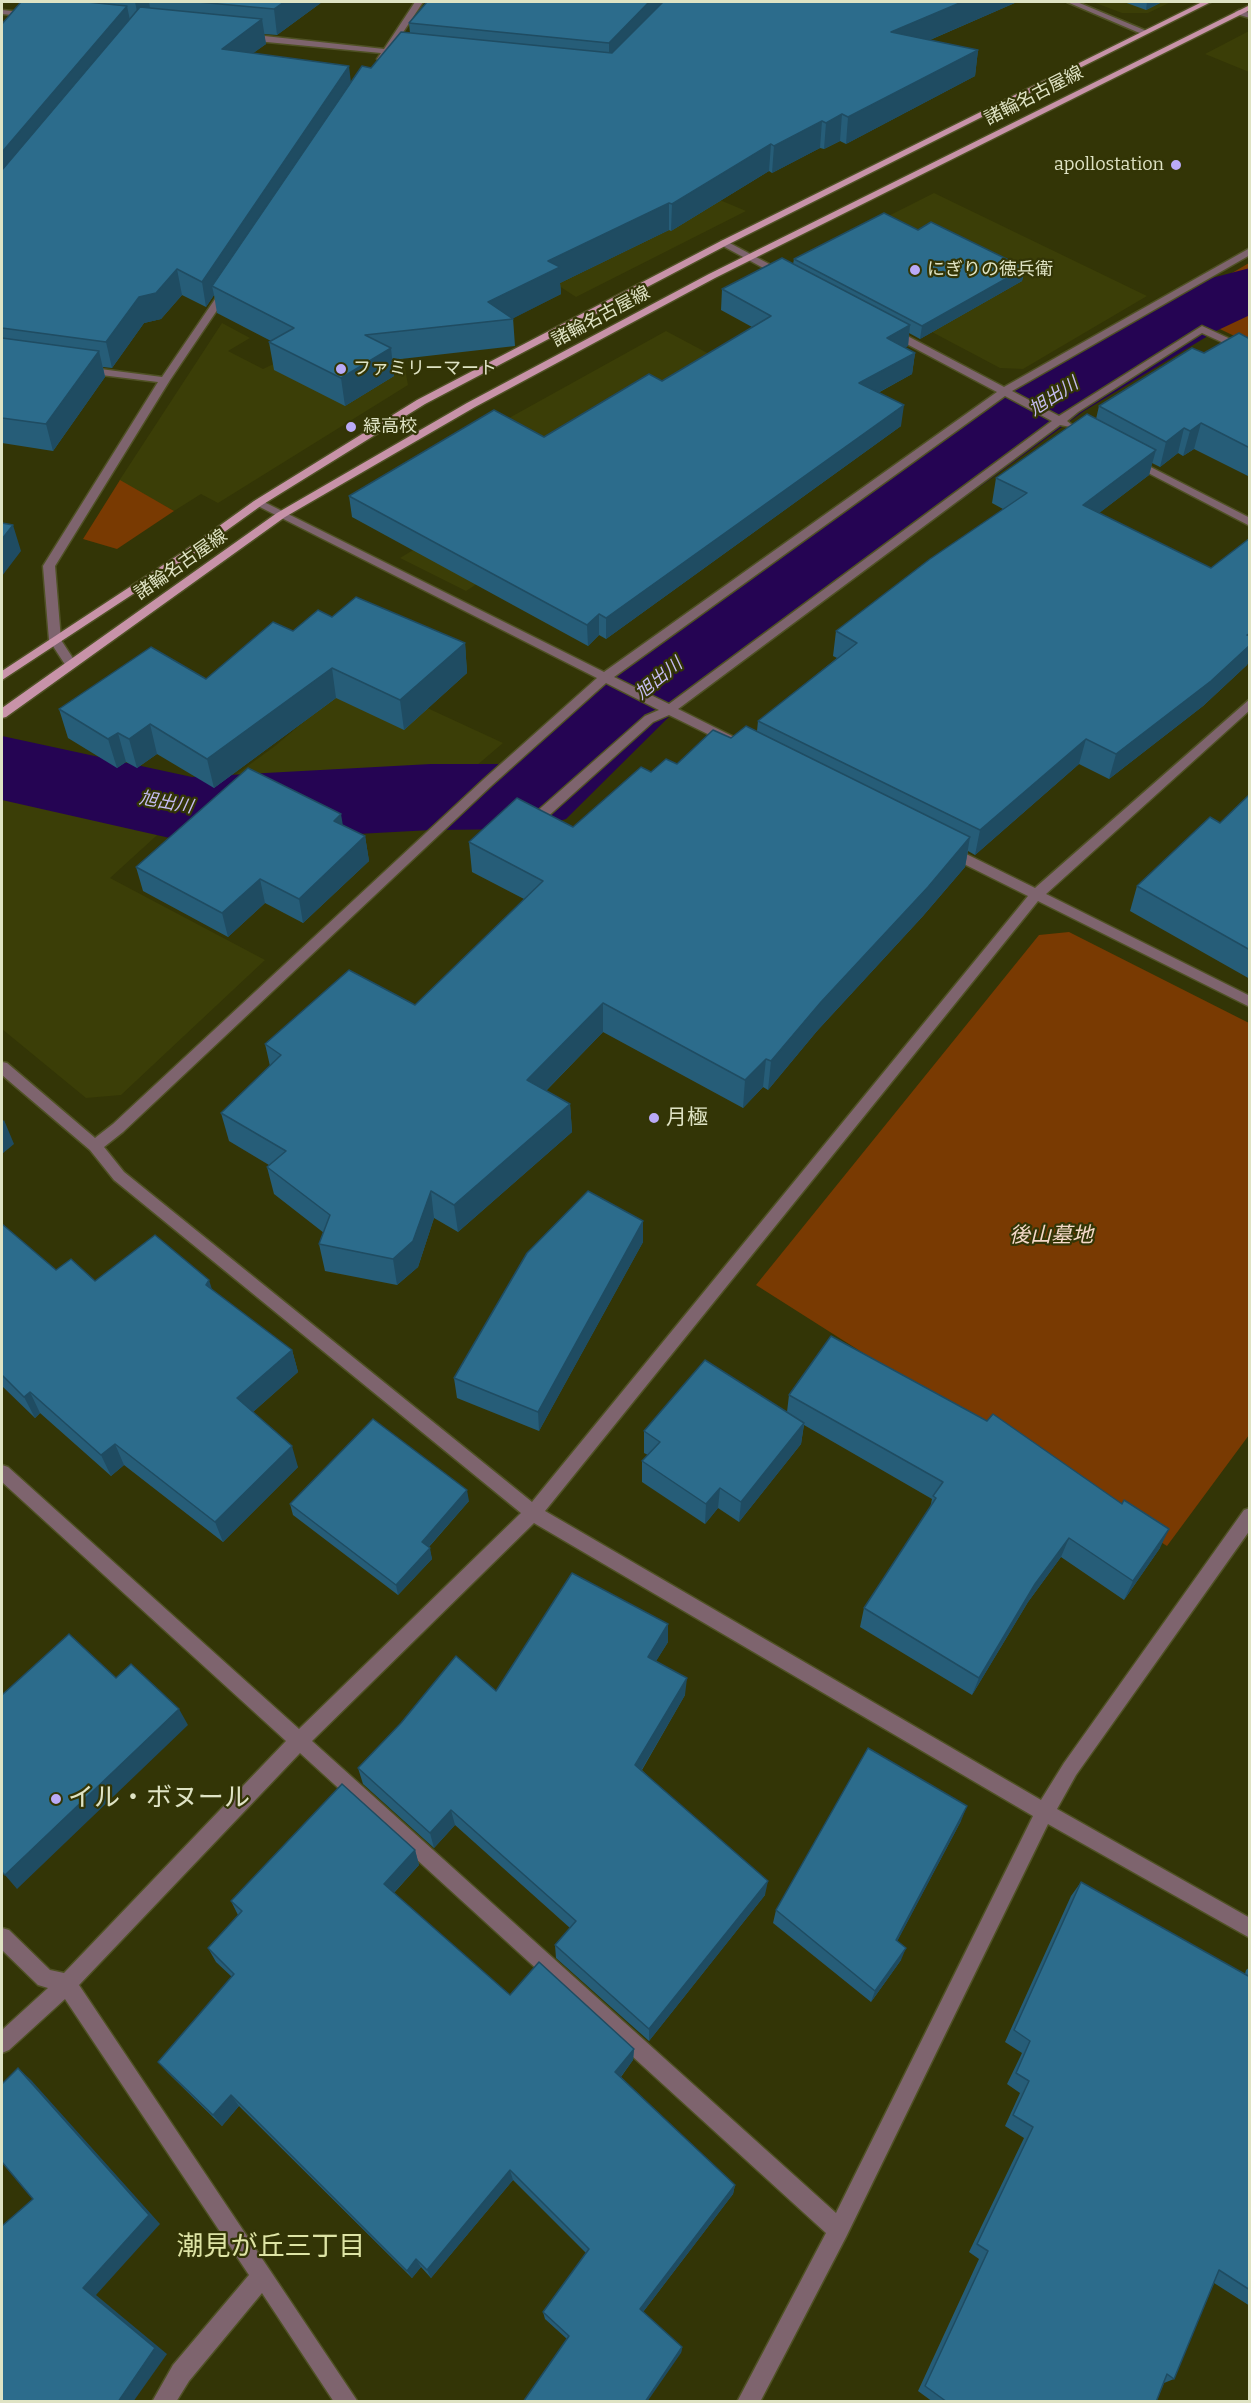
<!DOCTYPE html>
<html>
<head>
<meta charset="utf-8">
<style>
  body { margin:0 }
  #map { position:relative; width:1251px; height:2403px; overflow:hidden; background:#333506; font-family:Bitter,serif }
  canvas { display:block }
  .frame { position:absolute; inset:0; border:3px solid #dfe3c4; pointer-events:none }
</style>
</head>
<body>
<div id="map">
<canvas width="1251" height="2403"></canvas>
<div class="frame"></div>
</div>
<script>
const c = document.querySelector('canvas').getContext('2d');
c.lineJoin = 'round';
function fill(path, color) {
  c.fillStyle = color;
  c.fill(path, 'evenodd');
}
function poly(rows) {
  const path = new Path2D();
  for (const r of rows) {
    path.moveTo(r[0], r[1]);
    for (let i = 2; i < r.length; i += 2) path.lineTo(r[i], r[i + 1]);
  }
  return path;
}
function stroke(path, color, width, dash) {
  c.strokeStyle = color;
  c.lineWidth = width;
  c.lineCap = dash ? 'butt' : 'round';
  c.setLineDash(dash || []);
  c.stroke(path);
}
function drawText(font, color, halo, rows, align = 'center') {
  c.font = font + ' Bitter,"Noto Sans JP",serif';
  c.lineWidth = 4.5;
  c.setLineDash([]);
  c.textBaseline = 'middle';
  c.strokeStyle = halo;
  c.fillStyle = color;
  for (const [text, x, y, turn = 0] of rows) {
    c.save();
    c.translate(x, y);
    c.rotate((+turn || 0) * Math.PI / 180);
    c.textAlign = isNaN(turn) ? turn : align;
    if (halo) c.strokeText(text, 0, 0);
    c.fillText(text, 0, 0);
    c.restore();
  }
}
const built = poly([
  [1093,2,1171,2,1148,13,1122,13],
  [1249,31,1249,72,1205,54],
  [684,185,746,211,576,297,519,260],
  [934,193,1147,296,1023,369,1000,368,809,267,809,256],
  [394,306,408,385,218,503,201,494,174,511,119,481,222,323,250,338,228,351,263,369],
  [666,331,777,390,466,591,400,558,477,511,408,474],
  [358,676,503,743,456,783,208,795,275,746],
  [2,788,166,827,110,878,265,960,121,1095,86,1098,2,1029]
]);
const green = poly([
  [1249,263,1249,343,1174,307],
  [120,480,174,511,117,549,83,539],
  [1069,932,1249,1023,1249,1435,1167,1546,756,1285,1039,935]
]);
const river = poly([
  [1250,268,1250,315,1216,331,1084,411,686,700,566,819,532,829,431,830,192,843,2,800,2,736,192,777,431,764,508,764,622,658,1028,377,1164,299,1204,280,1250,268]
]);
const minor = poly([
  [415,2,423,2,392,49,396,52,388,54,381,62,377,59,381,53,246,40,242,37,246,34,384,49,415,2],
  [1067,2,1077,2,1149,32,1142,34,1067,2],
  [2,10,31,13,35,15,31,17,2,14,2,10],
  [1239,10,1250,13,1250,18,1236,14,1235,12,1239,10],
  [724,240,786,273,788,275,780,277,721,245,721,241,724,240],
  [1250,248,1250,255,1012,391,1059,416,1202,326,1250,348,1250,355,1202,333,1078,412,1067,421,1072,425,1071,427,1060,425,678,709,734,737,736,740,734,743,726,743,669,715,653,722,544,820,534,820,533,817,534,814,645,716,659,710,606,683,491,786,123,1132,104,1147,124,1172,532,1502,1028,896,944,854,942,851,944,848,954,848,1035,888,1250,699,1250,710,1046,894,1250,996,1250,1007,1038,901,545,1511,1041,1800,1064,1763,1244,1510,1250,1508,1250,1530,1076,1775,1057,1809,1250,1918,1250,1938,1048,1824,846,2237,760,2402,737,2402,826,2233,300,1753,79,1985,358,2402,334,2402,262,2293,189,2381,176,2402,152,2402,173,2365,249,2275,65,1999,9,2050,2,2053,2,2030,48,1988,38,1985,2,1950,2,1928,9,1930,50,1970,64,1973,286,1741,2,1482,2,1465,8,1467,299,1729,521,1513,114,1180,90,1150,2,1075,2,1062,7,1063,95,1138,113,1124,483,780,597,678,252,503,258,500,262,501,604,672,997,392,888,334,888,330,896,330,1004,387,1250,248],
  [1005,396,1052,421,669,704,614,677,1005,396],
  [534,1523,1033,1816,836,2213,312,1741,534,1523],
  [224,286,232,288,170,380,55,566,61,640,76,663,74,666,66,666,49,640,43,566,158,382,85,373,80,370,85,367,162,377,224,286],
  [1133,458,1250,518,1250,526,1129,463,1129,459,1133,458]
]);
const major = poly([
  [1202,2,1211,2,727,245,425,404,262,505,191,556,2,680,2,671,183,552,254,501,417,400,721,241,1202,2],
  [1250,5,1250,10,715,278,475,407,285,517,6,717,2,718,2,708,277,513,467,403,709,274,1250,5]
]);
const wall = poly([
  [21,2,322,2,277,35,264,34,266,44,253,53,351,83,371,68,410,33,409,23,427,2,1017,2,930,40,978,50,975,76,846,144,840,141,824,149,820,148,772,173,769,171,671,231,669,230,560,283,561,294,513,318,515,346,392,360,394,376,345,406,274,370,269,342,271,341,217,313,214,295,206,307,182,295,161,319,144,323,112,368,103,367,105,377,53,451,2,443,2,24],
  [1124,2,1162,2,1146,10],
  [918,230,1025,268,1022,281,920,339,909,333,908,346,905,347,915,353,912,374,878,393,901,426,606,639,599,635,588,646,352,517,349,496,544,437,662,381,752,327,721,310,722,289,793,264,794,259],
  [1250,339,1250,477,1194,449,1183,456,1178,453,1160,467,1152,463,1149,475,1099,513,1211,568,1250,538,1250,658,1247,665,1203,706,1109,779,1079,764,975,855,968,851,965,867,923,916,817,1031,768,1090,763,1087,743,1108,603,1032,546,1091,570,1104,572,1132,458,1232,434,1218,418,1267,397,1285,325,1271,319,1244,324,1233,274,1194,267,1167,269,1165,229,1141,221,1113,270,1066,265,1044,415,1005,524,899,472,872,469,842,573,827,651,772,677,764,731,738,757,731,758,721,837,658,833,656,836,631,1003,509,992,503,996,478,1096,419,1099,406,1204,353],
  [332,617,465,643,467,673,404,730,336,698,214,788,157,754,137,768,126,762,117,768,68,738,59,709,206,679,293,631],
  [1250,794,1250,979,1130,911,1137,886,1220,823],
  [343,825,365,836,369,861,303,923,265,903,228,937,143,891,136,867],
  [643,1221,643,1242,539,1431,457,1398,454,1378],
  [2,1224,56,1270,95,1281,213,1290,292,1350,298,1372,253,1412,298,1467,223,1542,124,1465,111,1476,40,1413,35,1418,2,1386],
  [789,1395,1160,1548,1124,1600,1061,1557,1028,1602,972,1695,860,1627,864,1608,930,1508,932,1499,804,1425,801,1444,739,1522,718,1508,705,1524,642,1482,642,1461,648,1455,644,1453,644,1431,787,1412],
  [469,1501,429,1547,432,1559,398,1595,293,1515,290,1504],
  [668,1624,668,1642,656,1661,685,1695,642,1770,765,1895,649,2041,556,1958,555,1945,570,1928,455,1825,434,1848,363,1784,358,1768,496,1691],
  [961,1821,897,1941,901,1960,871,2002,773,1923,776,1910],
  [415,1850,419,1865,394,1893,510,1995,634,2049,633,2060,621,2077,735,2185,733,2194,643,2312,682,2347,681,2353,567,2339,545,2319,543,2312,586,2253,513,2180,431,2278,421,2267,412,2278,239,2106,222,2126,168,2073,158,2062,232,1977,216,1962,208,1948,238,1915,231,1901],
  [1081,1882,1245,1974,1246,1970,1250,1967,1250,2306,1214,2283,1174,2379,1164,2383,1156,2402,933,2402,918,2391,979,2259,969,2252,1024,2138,1005,2126,1020,2093,1007,2084,1022,2053,1005,2042,1071,1896]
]);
const shadedWall = poly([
  [135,2,149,2,150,8,139,21],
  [284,2,322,2,277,35,274,9],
  [649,2,673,2,609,69,609,43],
  [962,2,1017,2,888,58,891,32],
  [1147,2,1162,2,1146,10],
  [127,6,132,30,2,185,2,152],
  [262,19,266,44,226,73,222,49],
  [978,50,975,76,846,144,848,117],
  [349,66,352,91,212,286,214,295,206,307,202,282],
  [842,114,840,141,824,149,826,123],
  [822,121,820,148,772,173,774,146],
  [771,144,769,171,671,231,672,204],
  [669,203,669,230,560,283,561,294,512,319,488,302,548,261],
  [1025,268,1022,281,920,339,922,326],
  [177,269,182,295,161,319,144,323,112,368,106,342,139,297],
  [910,325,908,346,885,359,887,338],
  [391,348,394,376,345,406,341,378],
  [99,351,105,377,53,451,46,424],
  [915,353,912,374,857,404,859,383],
  [904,405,901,426,606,639,606,618],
  [1201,423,1194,449,1183,456,1190,431],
  [1184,428,1178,453,1160,467,1166,442],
  [1156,450,1149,475,1077,530,1083,505],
  [13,525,21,551,2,576,2,539],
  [599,614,599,635,588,646,587,625],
  [1250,633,1250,658,1247,665,1203,706,1109,779,1116,754],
  [465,643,467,673,404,730,400,700],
  [332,668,336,698,214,788,207,759],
  [150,724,157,754,137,768,129,739],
  [118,733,126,762,117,768,108,739],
  [1086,739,1079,764,975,855,980,830],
  [341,814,345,838,334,821],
  [365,836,369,861,303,923,299,899],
  [970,837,965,867,923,916,817,1031,768,1090,771,1061,821,1002],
  [260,879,265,903,228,937,222,913],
  [603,1003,603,1032,529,1108,527,1080],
  [766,1059,763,1087,743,1108,745,1080],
  [570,1104,572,1132,458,1232,454,1205],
  [4,1120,14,1144,2,1154,2,1122],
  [431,1191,434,1218,418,1267,397,1285,393,1259],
  [643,1221,643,1242,539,1431,538,1412],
  [209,1280,216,1302,206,1285],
  [292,1350,298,1372,244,1420,237,1398],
  [30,1392,40,1413,35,1418,24,1397],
  [804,1423,801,1444,739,1522,741,1502],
  [115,1444,124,1465,111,1476,101,1455],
  [292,1446,298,1467,223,1542,215,1522],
  [720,1488,718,1508,705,1524,706,1504],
  [467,1490,469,1501,424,1552,422,1542],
  [1169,1529,1160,1548,1124,1600,1133,1581],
  [1069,1538,1061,1557,1028,1602,972,1695,979,1678,1035,1584],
  [430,1548,432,1559,398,1595,396,1585],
  [668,1624,668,1642,648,1674,648,1657],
  [687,1678,685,1695,635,1781,635,1765],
  [179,1709,188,1725,17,1889,5,1875],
  [967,1806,961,1821,891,1953,896,1940],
  [451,1810,455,1825,434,1848,430,1833],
  [415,1850,419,1865,389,1898,384,1884],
  [768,1881,765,1895,649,2041,649,2029],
  [906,1948,901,1960,871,2002,875,1991],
  [634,2049,633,2060,616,2083,615,2072],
  [18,2068,31,2080,160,2224,96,2295,167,2354,133,2402,118,2402],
  [231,2095,239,2106,222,2126,213,2115],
  [510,2170,513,2180,431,2278,427,2270],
  [735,2185,733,2194,640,2316,640,2309],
  [416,2259,421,2267,412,2278,407,2271],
  [682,2347,681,2353,647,2402,645,2402]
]);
const building = poly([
  [21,2,87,2,127,6,2,152,2,24,21,2],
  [198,2,284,2,274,9,198,2],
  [427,2,649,2,609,43,409,23,427,2],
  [663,2,962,2,891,32,978,50,848,117,842,114,826,123,822,121,774,146,771,144,672,204,669,203,548,261,560,267,488,302,513,319,365,335,391,348,341,378,269,342,294,328,212,286,362,66,371,68,401,32,612,53,663,2],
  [140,7,262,19,222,49,349,66,202,282,177,269,156,293,139,297,106,342,2,328,2,170,140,7],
  [884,213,918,230,931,222,1025,268,922,326,794,259,884,213],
  [782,258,910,325,887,338,915,353,859,383,904,405,606,618,599,614,587,625,349,496,494,410,544,437,649,374,662,381,771,316,722,289,782,258],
  [1239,333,1250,339,1250,448,1201,423,1190,431,1184,428,1166,442,1099,406,1192,348,1204,353,1239,333],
  [2,338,99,351,46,424,2,418,2,338],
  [1087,414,1156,450,1083,505,1211,568,1250,538,1250,633,1247,635,1250,636,1250,645,1211,681,1116,754,1086,739,980,830,758,721,857,643,836,631,930,559,1027,493,996,478,1087,414],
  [2,523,13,525,2,539,2,523],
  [356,597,465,643,400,700,332,668,207,759,150,724,129,739,118,733,108,739,59,709,151,647,206,679,273,622,293,631,318,610,332,617,356,597],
  [746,726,970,837,928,887,821,1002,771,1061,766,1059,745,1080,603,1003,527,1080,570,1104,454,1205,431,1191,413,1241,393,1259,319,1244,330,1215,267,1167,286,1151,221,1113,281,1055,265,1044,349,970,415,1005,543,881,469,842,517,798,573,827,641,767,651,772,666,759,677,764,713,730,731,738,746,726],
  [248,768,341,814,334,821,365,836,299,899,260,879,222,913,136,867,248,768],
  [1250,794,1250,950,1137,886,1210,817,1220,823,1250,794],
  [588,1191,643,1221,538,1412,454,1378,527,1253,588,1191],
  [2,1224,56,1270,71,1259,95,1281,155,1235,209,1280,206,1285,292,1350,237,1398,292,1446,215,1522,115,1444,101,1455,30,1392,24,1397,2,1375,2,1224],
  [831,1336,987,1421,993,1414,1122,1504,1124,1500,1169,1529,1133,1581,1069,1538,1035,1584,979,1678,864,1608,936,1498,933,1496,943,1482,789,1395,831,1336],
  [705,1360,804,1423,741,1502,720,1488,706,1504,642,1461,660,1442,644,1431,705,1360],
  [373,1419,467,1490,422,1542,430,1548,396,1585,290,1504,373,1419],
  [572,1573,668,1624,648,1657,687,1678,635,1765,768,1881,649,2029,555,1945,576,1921,451,1810,430,1833,358,1768,401,1723,456,1656,496,1691,572,1573],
  [69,1634,116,1678,131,1664,179,1709,5,1875,2,1872,2,1695,69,1634],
  [868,1748,967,1806,896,1940,906,1948,875,1991,776,1910,868,1748],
  [342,1784,415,1850,384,1884,510,1995,539,1962,634,2049,615,2072,735,2185,640,2309,682,2347,645,2402,523,2402,569,2336,543,2312,589,2249,510,2170,427,2270,416,2259,407,2271,231,2095,213,2115,158,2062,234,1974,208,1948,242,1911,231,1901,342,1784],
  [1081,1882,1250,1977,1250,2290,1219,2270,1174,2379,1167,2374,1156,2402,947,2402,925,2386,988,2251,977,2244,1033,2127,1013,2115,1029,2081,1016,2073,1030,2041,1014,2030,1081,1882],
  [18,2068,149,2215,83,2288,155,2348,118,2402,2,2402,2,2226,33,2199,2,2162,2,2084,18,2068]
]);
const markers = [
  [1176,165,6,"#baaaf7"],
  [915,270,6,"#baaaf7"],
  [341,369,6,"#baaaf7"],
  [351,427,6,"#baaaf7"],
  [654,1118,6,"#baaaf7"],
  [56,1799,6,"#baaaf7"]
];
const farStreetnames = [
  ["諸輪名古屋線",1034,96,-27],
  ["諸輪名古屋線",601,317,-28],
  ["諸輪名古屋線",181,565,-35]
];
const farPoinames = [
  ["apollostation",1164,165,"right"],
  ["にぎりの徳兵衛",927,270],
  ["ファミリーマート",353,369],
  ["緑高校",363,427]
];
const farWaternames = [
  ["旭出川",1054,397,-33],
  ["旭出川",659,679,-39],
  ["旭出川",166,803,10]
];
const poiNames = [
  ["月極",666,1118]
];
const parkNames = [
  ["後山墓地",1051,1236]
];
const nearPoinames = [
  ["イル・ボヌール",68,1799]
];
const nearNeighbourhoodnames = [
  ["潮見が丘三丁目",271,2247]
];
fill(built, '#3b3e07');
fill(green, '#793a02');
fill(river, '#250453');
stroke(minor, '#4f5124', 3);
stroke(major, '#4f5124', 3);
fill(minor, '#7e646e');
fill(major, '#c893a9');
fill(wall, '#265d78');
fill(shadedWall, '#1f4c62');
fill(building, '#2c6c8c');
stroke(building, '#1f4c62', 1.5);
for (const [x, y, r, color] of markers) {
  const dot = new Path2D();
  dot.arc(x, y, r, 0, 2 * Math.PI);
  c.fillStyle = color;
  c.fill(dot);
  stroke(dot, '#333506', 2);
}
drawText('18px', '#dfe3c4', '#333506', farStreetnames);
drawText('18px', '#dfe3c4', '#333506', farPoinames, 'left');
drawText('italic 18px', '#c5bcf1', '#333506', farWaternames);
drawText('21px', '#dfe3c4', '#333506', poiNames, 'left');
drawText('italic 21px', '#f5d9c9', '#333506', parkNames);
drawText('26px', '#dfe3c4', '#333506', nearPoinames, 'left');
drawText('27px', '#dee4a5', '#333506', nearNeighbourhoodnames);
</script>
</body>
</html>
